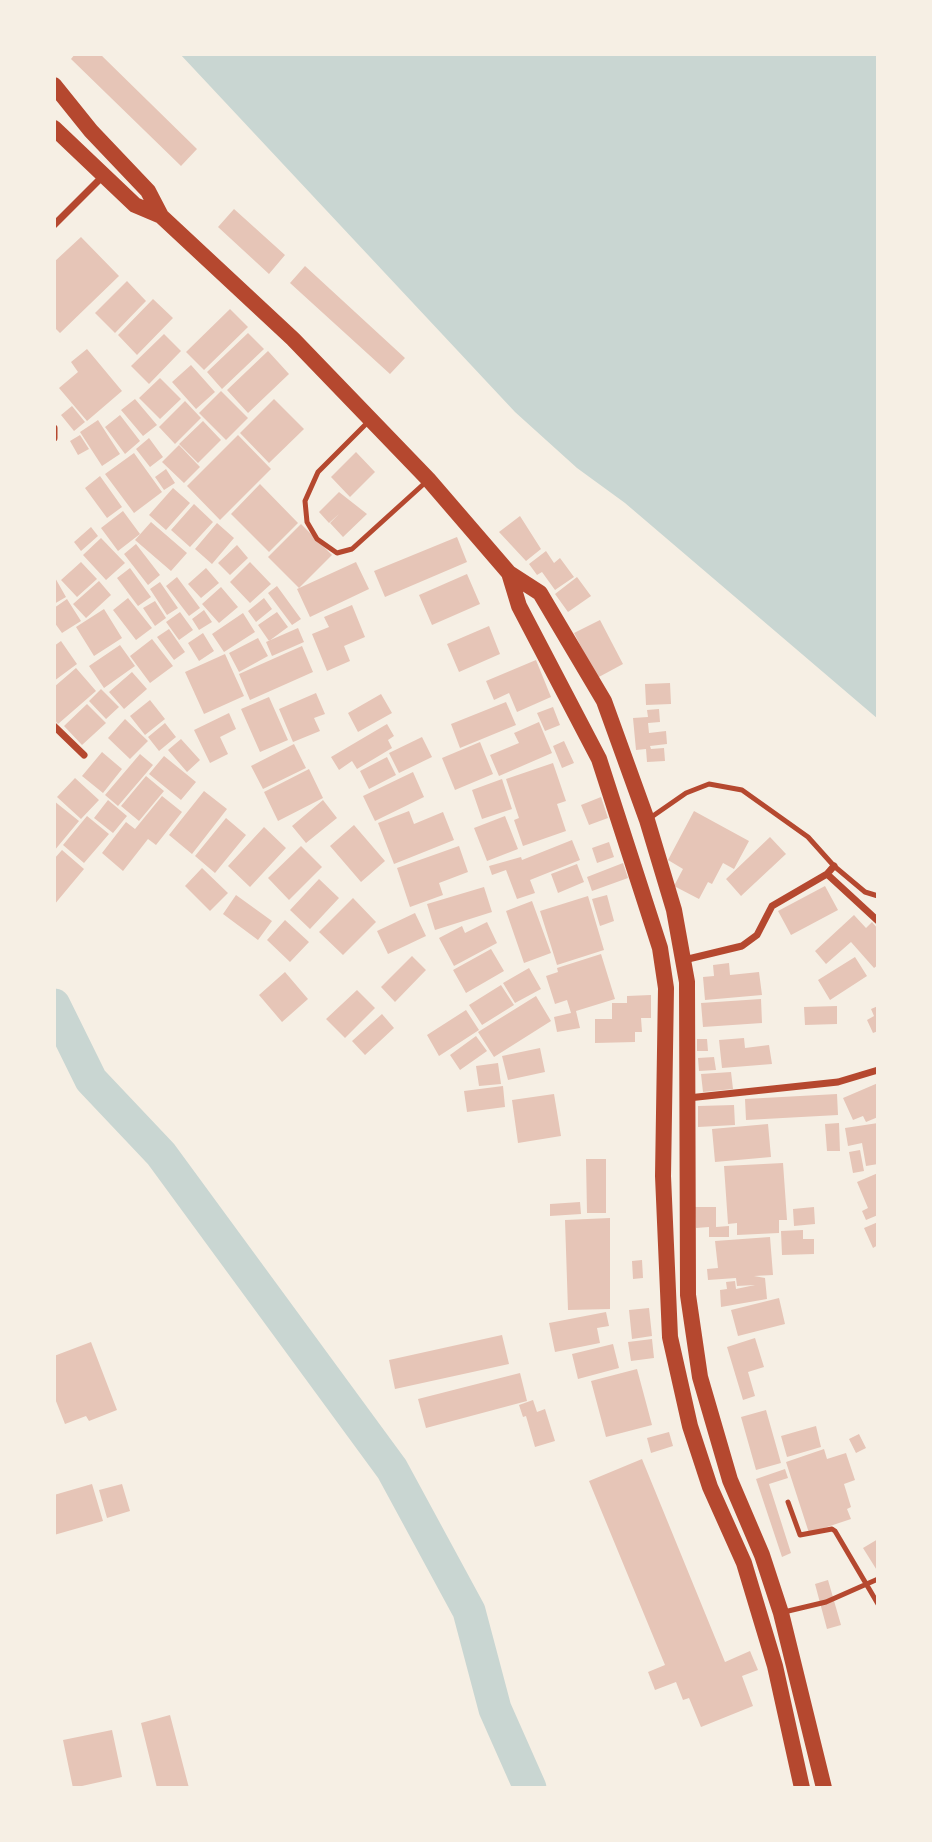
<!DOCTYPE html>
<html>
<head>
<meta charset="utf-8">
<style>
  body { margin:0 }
  #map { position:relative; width:932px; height:1842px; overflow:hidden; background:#f6efe4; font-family:"DM Sans",sans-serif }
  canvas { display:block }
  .frame { position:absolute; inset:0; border:56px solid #f6efe4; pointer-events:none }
</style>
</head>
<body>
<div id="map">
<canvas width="932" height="1842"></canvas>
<div class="frame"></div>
</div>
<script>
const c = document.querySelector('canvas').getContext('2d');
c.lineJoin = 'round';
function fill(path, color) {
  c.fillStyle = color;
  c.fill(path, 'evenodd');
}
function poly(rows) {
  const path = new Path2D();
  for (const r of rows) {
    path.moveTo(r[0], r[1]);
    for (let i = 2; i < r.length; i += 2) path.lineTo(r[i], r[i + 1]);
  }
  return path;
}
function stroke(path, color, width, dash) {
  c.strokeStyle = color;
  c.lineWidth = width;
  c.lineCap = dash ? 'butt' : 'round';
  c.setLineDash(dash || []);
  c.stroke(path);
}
const water = poly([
  [180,54,878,54,878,719,625,503,577,468,515,412]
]);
const river = poly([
  [54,1005,91,1080,161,1154,392,1469,469,1611,495,1709,530,1788]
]);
const building = poly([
  [75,54,100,54,197,149,181,166,71,59],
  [234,209,285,255,269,274,218,227],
  [81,237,119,276,60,333,54,327,54,262],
  [305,266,405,358,390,374,290,283],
  [127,281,146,301,115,333,95,313],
  [153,299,173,318,137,355,118,335],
  [230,309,248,327,204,370,186,352],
  [248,333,264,349,222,389,207,372],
  [164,334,181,351,149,384,131,366],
  [87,349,122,391,87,421,59,388,78,372,71,362],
  [268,351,289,374,248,413,227,390],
  [191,365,215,392,196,409,172,382],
  [160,378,181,399,160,419,139,398],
  [221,391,248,418,226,440,199,413],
  [135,399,157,425,143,436,121,410],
  [274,399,304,429,269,463,240,433],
  [185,401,201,418,175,444,159,427],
  [72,406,85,422,74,431,61,415],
  [120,415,140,441,125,454,105,427],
  [98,420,120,454,102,466,80,432],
  [203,421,221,440,198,463,179,444],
  [80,435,89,449,78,455,70,441],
  [238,435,271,469,220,520,187,486],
  [149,438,163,457,150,467,136,449],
  [179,445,200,467,184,483,162,462],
  [356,452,375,472,350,497,331,477],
  [134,453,162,492,134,513,105,474],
  [166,469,175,483,164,490,155,477],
  [100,476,122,507,107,518,85,488],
  [260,484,298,523,269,552,231,514],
  [173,488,190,503,166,530,149,515],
  [339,492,367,514,343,537,330,523,339,514,329,523,319,512],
  [194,504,213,522,190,547,171,530],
  [123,511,140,534,118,551,101,528],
  [520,516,541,549,526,561,499,532],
  [151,522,187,553,171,571,135,540],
  [217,523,234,538,212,564,195,549],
  [301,524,332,555,299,588,268,557],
  [91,527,98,536,81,551,74,542],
  [457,537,467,562,385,597,374,571],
  [101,538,125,563,106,580,83,555],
  [136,544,160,575,148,585,124,554],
  [237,545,248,558,230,575,218,563],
  [546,551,554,563,560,558,574,577,555,590,542,572,537,575,529,564],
  [81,562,97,579,77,597,61,580],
  [250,562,271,584,250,603,230,582],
  [356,562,369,589,310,617,297,589],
  [130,568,151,597,138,606,117,578],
  [206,568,219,583,201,598,188,584],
  [467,574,480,604,432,625,419,595],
  [54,576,66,597,54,604],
  [177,577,200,608,189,616,166,586],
  [577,577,591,596,568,612,555,594],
  [99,581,111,595,86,618,73,604],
  [160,582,178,608,167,615,150,589],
  [277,586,301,619,292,625,268,593],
  [221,587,238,607,219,623,202,604],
  [128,598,152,628,136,640,113,610],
  [264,598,272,609,256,622,248,611],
  [67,599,81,621,62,633,54,622,54,608],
  [155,601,166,618,155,626,143,608],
  [352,605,365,637,344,646,350,661,327,671,312,634,329,627,324,617],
  [104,609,122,638,94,656,76,627],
  [204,610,212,622,199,630,192,619],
  [180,612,193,630,179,640,166,622],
  [277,612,288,627,269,641,258,625],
  [243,613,255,632,224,652,212,634],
  [600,620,623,664,597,678,574,633],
  [489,626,500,654,459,672,447,644],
  [298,628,304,642,272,656,266,642],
  [169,629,185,652,174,660,157,637],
  [203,633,214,651,199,661,188,643],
  [258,638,268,656,239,672,229,653],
  [152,639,173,666,150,683,130,656],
  [61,641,77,664,54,681,54,646],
  [120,645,135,666,104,688,89,666],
  [302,646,313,672,250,700,239,674],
  [225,654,244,696,204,714,185,672],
  [536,660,551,697,517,712,509,693,494,700,486,681],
  [76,668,96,691,58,724,54,719,54,687],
  [132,672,147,689,124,709,109,692],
  [670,683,671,704,646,705,645,684],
  [101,689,119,707,106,719,89,701],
  [316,693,325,714,314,718,320,731,293,742,279,709],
  [381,694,392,713,358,732,348,713],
  [269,697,288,740,260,752,241,709],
  [150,700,165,719,145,735,130,716],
  [506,702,516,725,460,748,451,724],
  [87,704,106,723,82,745,64,726],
  [553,707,560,725,545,731,537,713],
  [659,709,660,722,648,723,649,733,666,731,667,744,650,746,651,749,664,748,665,761,647,762,646,749,636,750,633,718,648,717,647,710],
  [229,713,236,729,220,737,228,754,210,763,194,730],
  [125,719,148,741,130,759,108,738],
  [539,722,552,753,499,776,490,755,519,743,514,733],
  [165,723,176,737,159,751,148,737],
  [387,724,394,736,388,740,392,748,357,769,352,761,339,770,331,757],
  [422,737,432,757,399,773,389,753],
  [181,739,200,760,187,772,168,750],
  [564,741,574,763,562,768,553,746],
  [480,742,493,774,455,790,442,758],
  [294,744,306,768,263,789,251,766],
  [102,752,122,769,103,793,82,776],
  [140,754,153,765,118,806,105,795],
  [164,756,196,782,181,800,149,774],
  [387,757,396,775,369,789,360,771],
  [553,763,566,801,557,804,566,831,523,846,514,820,519,818,506,779],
  [309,769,323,798,278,821,264,792],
  [413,772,424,797,375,821,363,796],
  [146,776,164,791,139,821,121,806],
  [75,778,99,800,81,819,57,797],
  [502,779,512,809,482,819,472,790],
  [204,791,227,809,192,854,169,835],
  [162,796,182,812,156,845,148,839,123,871,102,853,126,822,135,829],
  [601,797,608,818,589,825,581,805],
  [108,800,127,816,113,833,94,818],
  [323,800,337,818,306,843,292,826],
  [54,801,79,821,54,851],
  [409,811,414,824,443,812,454,840,394,864,378,823],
  [694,811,749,841,734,869,723,863,712,884,708,882,699,899,674,886,683,869,668,860],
  [87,816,109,834,84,863,63,845],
  [505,816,518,849,487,861,474,828],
  [226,818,246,835,215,873,195,856],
  [354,825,385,861,361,882,330,846],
  [264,827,286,848,250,887,228,866],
  [770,837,786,854,741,896,726,879],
  [572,840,580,860,530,880,535,893,517,899,506,870,492,875,489,866,521,857,522,860],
  [609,842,614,857,597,863,592,848],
  [301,846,322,867,289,900,268,878],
  [459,846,468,872,439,883,443,895,410,907,397,868],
  [62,850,84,869,54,905,54,859],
  [623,863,628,878,592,891,587,877],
  [577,864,584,882,558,893,551,874],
  [202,868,228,893,210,911,185,886],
  [319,879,339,898,310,929,290,910],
  [825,886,838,910,791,935,778,911],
  [484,887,492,912,435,930,427,904],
  [236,895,272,921,258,940,223,914],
  [607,895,614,921,600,926,592,899],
  [588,896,604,950,557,965,540,911],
  [353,898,376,922,343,955,319,932],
  [532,901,551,953,524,963,506,911],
  [415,913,426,936,388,954,377,931],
  [854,915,866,928,872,922,878,929,878,965,874,968,851,942,826,964,815,951],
  [285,920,309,942,290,962,267,940],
  [487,922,497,943,454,966,439,938,462,926,465,933],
  [491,949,504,971,466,993,453,970],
  [601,954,615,999,576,1011,580,1028,557,1032,554,1017,571,1013,567,1000,555,1004,546,976,558,972,557,968],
  [412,956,426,970,395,1002,381,987],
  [855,957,867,976,830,1000,818,980],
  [729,963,730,975,759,972,762,995,705,1000,703,977,714,976,713,965],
  [529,968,541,989,515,1003,503,983],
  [285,972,308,999,282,1022,259,995],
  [501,985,514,1005,482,1025,469,1005],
  [357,990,375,1008,345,1038,326,1019],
  [651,995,651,1018,641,1018,642,1032,635,1032,635,1042,595,1043,595,1019,612,1019,612,1003,627,1003,627,996],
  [536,996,551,1021,494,1057,478,1032],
  [761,999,762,1023,703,1027,701,1003],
  [837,1006,837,1024,805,1025,804,1007],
  [878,1006,878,1031,873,1033,867,1020,874,1016,871,1009],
  [466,1010,479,1030,439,1056,427,1035],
  [382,1014,394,1028,365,1055,352,1041],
  [476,1036,487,1051,460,1070,450,1055],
  [744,1038,745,1048,769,1045,772,1064,722,1068,719,1040],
  [697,1039,707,1039,708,1051,697,1051],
  [540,1048,545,1072,508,1080,502,1056],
  [714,1057,716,1070,699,1071,698,1058],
  [498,1063,501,1084,479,1086,476,1066],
  [731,1072,733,1089,703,1092,701,1074],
  [878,1083,878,1117,866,1122,863,1116,853,1120,843,1098],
  [503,1086,505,1107,467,1112,464,1091],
  [554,1094,561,1136,518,1143,512,1100],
  [837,1094,838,1115,746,1120,745,1099],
  [734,1105,735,1125,698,1127,698,1106],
  [839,1123,840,1151,827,1151,825,1124],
  [878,1123,878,1164,866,1166,862,1143,848,1146,845,1128],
  [768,1124,771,1157,715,1162,712,1129],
  [860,1150,864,1171,853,1173,849,1152],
  [586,1159,606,1159,606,1213,587,1213],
  [783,1163,787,1220,779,1220,779,1233,737,1235,737,1223,728,1224,724,1166],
  [878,1173,878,1215,866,1220,862,1211,868,1208,857,1182],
  [580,1202,581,1214,550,1216,550,1204],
  [695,1207,716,1207,716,1227,729,1226,729,1237,709,1237,709,1227,696,1228],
  [814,1207,815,1224,794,1226,793,1209],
  [610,1218,610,1309,568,1310,565,1220],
  [878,1222,878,1245,873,1248,864,1228],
  [803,1230,803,1239,814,1239,814,1254,782,1255,781,1231],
  [770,1237,773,1275,754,1276,765,1278,767,1299,721,1307,720,1290,727,1289,726,1282,735,1281,736,1289,755,1285,737,1286,736,1278,708,1280,707,1269,718,1268,715,1241],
  [642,1260,643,1278,633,1279,632,1261],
  [779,1298,785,1324,738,1336,731,1310],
  [649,1308,652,1336,632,1339,629,1310],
  [606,1312,609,1326,597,1328,600,1343,555,1352,549,1323],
  [502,1335,509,1364,395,1389,389,1360],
  [755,1338,764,1367,748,1372,755,1396,743,1400,727,1347],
  [652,1339,654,1358,631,1361,628,1342],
  [91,1342,117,1410,89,1421,86,1416,65,1424,54,1396,54,1356],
  [613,1344,619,1368,578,1379,572,1354],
  [637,1369,652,1425,606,1437,591,1381],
  [520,1373,527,1401,426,1428,418,1399],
  [533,1400,537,1412,545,1409,555,1441,535,1447,526,1416,523,1417,519,1405],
  [766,1410,781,1463,756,1470,741,1417],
  [816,1426,821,1447,787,1457,781,1436],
  [669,1432,673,1446,651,1453,647,1438],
  [859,1434,866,1448,856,1453,849,1439],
  [824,1449,827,1459,846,1453,855,1480,844,1484,851,1507,847,1509,851,1519,809,1533,786,1462],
  [642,1459,725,1662,750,1651,758,1670,742,1676,753,1706,701,1727,689,1698,683,1700,676,1682,655,1690,648,1672,665,1665,589,1481],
  [785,1469,788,1478,769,1484,791,1553,782,1557,756,1479],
  [92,1484,103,1521,54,1535,54,1495],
  [122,1484,130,1511,107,1518,99,1490],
  [878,1539,878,1572,863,1548],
  [828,1580,841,1625,827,1629,815,1584],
  [170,1715,189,1788,157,1788,141,1723],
  [112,1730,122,1777,73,1788,63,1740]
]);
const service = poly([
  [370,420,318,472,305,501,307,522,317,539,337,553,352,549,427,481],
  [650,818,686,793,709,784,742,790,808,837,834,866,865,892,878,896],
  [788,1502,800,1535,832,1529,835,1531,878,1604],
  [784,1612,826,1602,878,1579]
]);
const minor = poly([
  [54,225,103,176],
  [54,428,54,438],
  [54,726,84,755],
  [827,874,878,921],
  [684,960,742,946,757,935,772,906,827,874,834,866],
  [688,1098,838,1082,878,1070]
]);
const trunk = poly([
  [54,85,91,131,148,191,161,216],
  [54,128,135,205,161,216,293,339,428,479,509,573,540,593,604,701,647,820,674,910,687,982,688,1295,700,1377,730,1480,762,1555,781,1613,824,1788],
  [509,573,519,606,599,759,660,948,666,988,663,1176,670,1337,690,1426,710,1487,744,1563,775,1666,802,1788]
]);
fill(water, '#c9d6d2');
stroke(river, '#c9d6d2', 33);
fill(building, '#e6c5b7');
stroke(service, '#b5482f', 5);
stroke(minor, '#b5482f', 7);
stroke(trunk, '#b5482f', 16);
</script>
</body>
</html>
